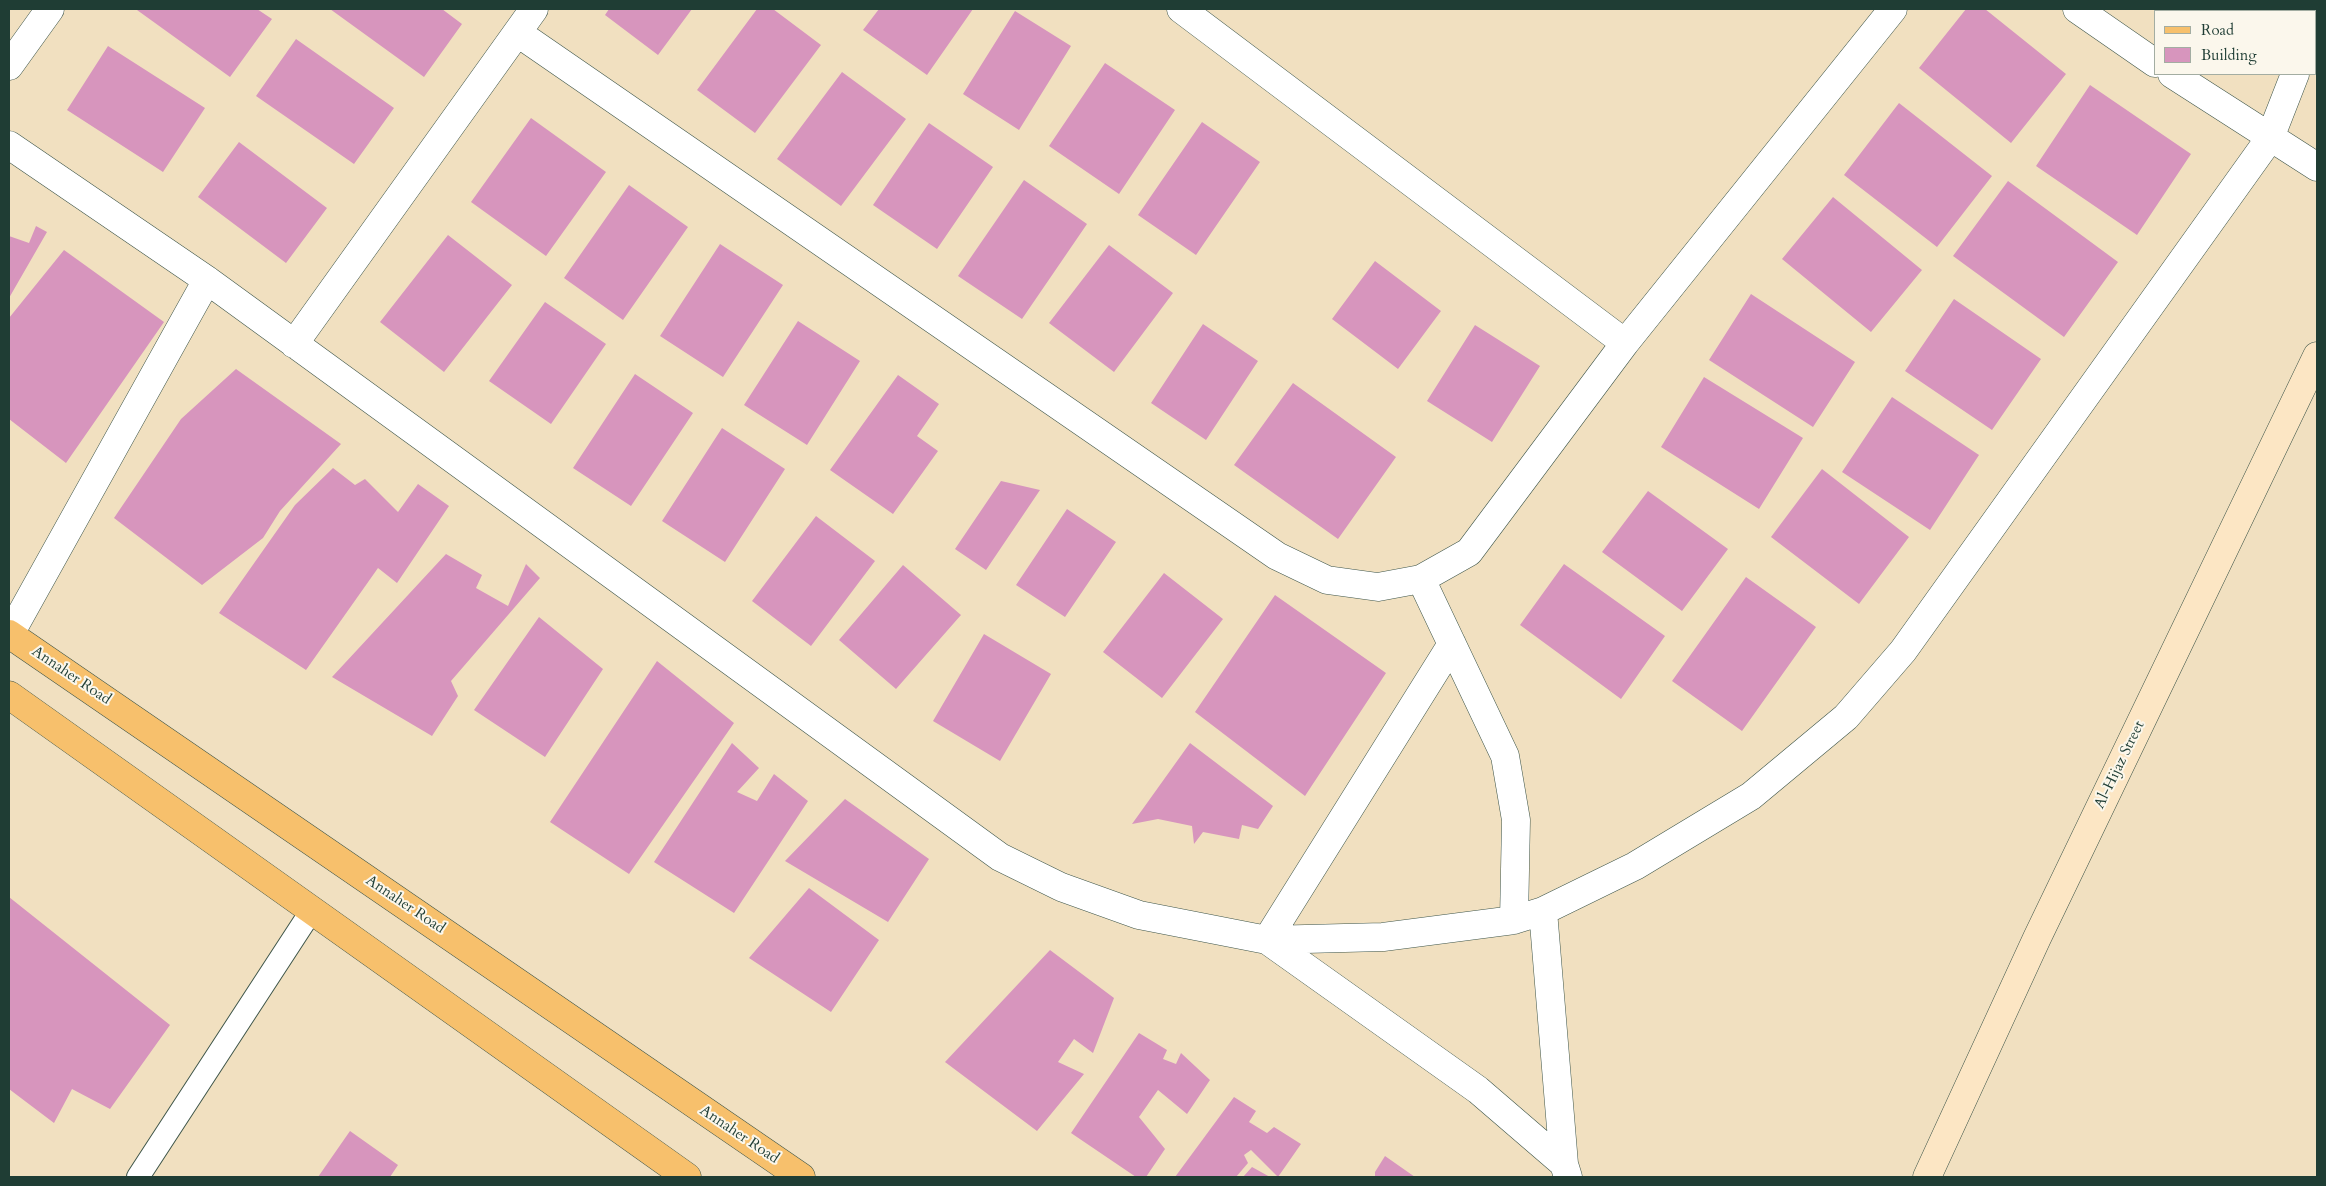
<!DOCTYPE html>
<html>
<head>
<meta charset="utf-8">
<style>
  body { margin:0 }
  #map { position:relative; width:2326px; height:1186px; overflow:hidden; background:#f1e0c0; font-family:Cardo,serif }
  canvas { display:block }
  .frame { position:absolute; inset:0; border:10px solid #1f3d34; pointer-events:none }
  .legend { position:absolute; left:2154px; top:10px; width:162px; height:65px; box-sizing:border-box; background:#fbf7ec; border:1px solid #a3ada2; margin:0; padding:6px 9px; list-style:none; font-size:15px; color:#1f3d34 }
  .legend li { display:flex; align-items:center; gap:10px; height:25px }
  .legend b { width:25px; border:1px solid #a3ada2 }
</style>
</head>
<body>
<div id="map">
<canvas width="2326" height="1186"></canvas>
<div class="frame"></div>
<ul class="legend">
<li><b style="height:6px;background:#f7c06c"></b>Road</li>
<li><b style="height:14px;background:#d795bd"></b>Building</li>
</ul>
</div>
<script>
const c = document.querySelector('canvas').getContext('2d');
c.lineJoin = 'round';
function fill(path, color) {
  c.fillStyle = color;
  c.fill(path, 'evenodd');
}
function poly(rows) {
  const path = new Path2D();
  for (const r of rows) {
    path.moveTo(r[0], r[1]);
    for (let i = 2; i < r.length; i += 2) path.lineTo(r[i], r[i + 1]);
  }
  return path;
}
function stroke(path, color, width, dash) {
  c.strokeStyle = color;
  c.lineWidth = width;
  c.lineCap = dash ? 'butt' : 'round';
  c.setLineDash(dash || []);
  c.stroke(path);
}
function drawText(font, color, halo, rows, align = 'center') {
  c.font = font + ' Cardo,serif';
  c.lineWidth = 4;
  c.setLineDash([]);
  c.textBaseline = 'middle';
  c.strokeStyle = halo;
  c.fillStyle = color;
  for (const [text, x, y, turn = 0] of rows) {
    c.save();
    c.translate(x, y);
    c.rotate((+turn || 0) * Math.PI / 180);
    c.textAlign = isNaN(turn) ? turn : align;
    if (halo) c.strokeText(text, 0, 0);
    c.fillText(text, 0, 0);
    c.restore();
  }
}
const building = poly([
  [138,9,257,9,272,19,230,77,137,10],
  [330,9,442,9,462,24,424,77],
  [609,9,692,9,658,55,605,15],
  [757,9,773,9,821,45,755,133,697,90],
  [879,9,973,9,927,75,863,30],
  [1966,9,1985,9,2066,74,2011,143,1919,68],
  [2183,9,2227,9,2225,11,2186,11],
  [1015,11,1071,46,1019,130,963,94],
  [296,39,394,108,354,164,256,96],
  [108,46,205,108,163,172,67,110],
  [1105,63,1175,110,1119,194,1049,146],
  [842,72,906,119,841,206,777,159],
  [2090,85,2191,154,2137,235,2036,166],
  [1899,103,1992,176,1937,247,1844,175],
  [531,118,606,172,546,256,471,202],
  [1202,122,1260,162,1196,255,1138,215],
  [929,123,993,167,937,249,873,205],
  [239,142,327,208,286,263,198,197],
  [1024,180,1087,224,1022,319,958,276],
  [2008,181,2118,262,2064,337,1953,256],
  [629,185,688,227,623,320,564,278],
  [1833,197,1922,270,1871,332,1782,259],
  [36,226,47,232,9,298,9,236,29,243],
  [448,235,512,285,444,372,380,322],
  [720,244,783,285,723,377,660,336],
  [1109,245,1173,293,1114,372,1049,323],
  [64,250,164,322,66,463,9,419,9,318],
  [1375,261,1441,311,1398,369,1332,319],
  [1751,294,1855,362,1813,427,1709,360],
  [1954,299,2041,359,1992,430,1905,371],
  [545,302,606,344,551,424,489,381],
  [798,321,860,361,807,445,744,405],
  [1203,324,1258,361,1206,440,1151,403],
  [1475,325,1540,366,1492,442,1427,401],
  [236,369,341,444,280,511,263,538,202,585,114,518,181,419],
  [635,374,693,413,631,506,573,468],
  [898,375,939,404,917,436,938,451,893,514,830,470],
  [1704,377,1803,438,1759,509,1661,447],
  [1293,383,1396,457,1338,539,1234,465],
  [1892,397,1979,455,1930,530,1842,472],
  [722,428,785,469,725,562,662,521],
  [333,468,355,485,365,479,398,512,418,484,449,506,397,583,378,568,306,670,219,613,295,505],
  [1822,469,1909,537,1859,604,1771,537],
  [1001,481,1040,490,986,570,955,549],
  [1648,491,1728,549,1682,611,1602,552],
  [1067,509,1116,542,1065,617,1016,585],
  [816,516,875,561,811,646,752,601],
  [446,554,482,575,476,588,508,606,526,564,540,578,451,681,458,696,432,736,332,677],
  [1564,564,1665,636,1621,699,1520,625],
  [903,565,961,615,896,689,839,640],
  [1164,573,1223,619,1162,698,1103,652],
  [1746,577,1816,627,1742,731,1672,681],
  [1275,595,1386,673,1305,796,1195,712],
  [539,617,603,669,545,757,474,710],
  [984,634,1051,674,1000,761,933,721],
  [657,661,734,723,629,874,550,822],
  [732,743,759,768,737,792,757,801,774,774,808,801,734,913,654,862],
  [1190,743,1273,806,1258,829,1242,825,1239,839,1203,832,1194,844,1192,826,1158,819,1132,824],
  [845,799,929,859,888,922,785,861],
  [809,888,879,940,831,1012,749,958],
  [9,897,170,1025,110,1109,72,1089,54,1123,9,1089],
  [1050,950,1114,998,1093,1053,1074,1039,1058,1062,1084,1074,1037,1131,945,1062],
  [1139,1033,1167,1050,1163,1059,1176,1064,1181,1053,1210,1080,1187,1114,1158,1090,1139,1117,1165,1149,1146,1177,1136,1177,1071,1133],
  [1234,1097,1256,1111,1249,1122,1267,1133,1274,1127,1301,1144,1278,1177,1251,1150,1244,1155,1248,1163,1236,1177,1175,1177],
  [350,1131,398,1165,390,1177,318,1177],
  [1385,1156,1415,1177,1375,1177,1375,1172],
  [1252,1167,1270,1177,1243,1177]
]);
const service = poly([
  [138,1177,312,910]
]);
const minor = poly([
  [1181,9,1625,343],
  [2077,9,2155,63],
  [2315,21,2317,14],
  [518,33,1277,556,1327,580,1378,587,1421,579,1469,552,1625,343,1893,9],
  [9,66,50,9],
  [2172,74,2317,167],
  [9,145,207,280,1000,857,1061,887,1139,915,1267,940,1383,937,1514,920,1543,911,1635,866,1751,796,1846,717,1903,651,2270,138,2295,74],
  [294,344,534,9],
  [1421,579,1505,756,1516,820,1514,920],
  [10,634,207,280],
  [1452,644,1267,940,1478,1090,1564,1164,1568,1177],
  [1543,911,1564,1164]
]);
const secondary = poly([
  [1927,1177,2037,938,2317,356]
]);
const primary = poly([
  [9,634,801,1177],
  [9,695,687,1177]
]);
const streetNames = [
  ["Annaher Road",71,676,34],
  ["Al-Hijaz Street",2120,765,-64],
  ["Annaher Road",405,905,34],
  ["Annaher Road",739,1135,34]
];
fill(building, '#d795bd');
stroke(service, '#3e5549', 24);
stroke(minor, '#3e5549', 29);
stroke(secondary, '#3e5549', 29);
stroke(primary, '#3e5549', 29);
stroke(service, '#fff', 22);
stroke(minor, '#fff', 28);
stroke(secondary, '#fce6c4', 28);
stroke(primary, '#f7c06c', 28);
drawText('15px', '#1f3d34', '#fbf7ec', streetNames);
</script>
</body>
</html>
